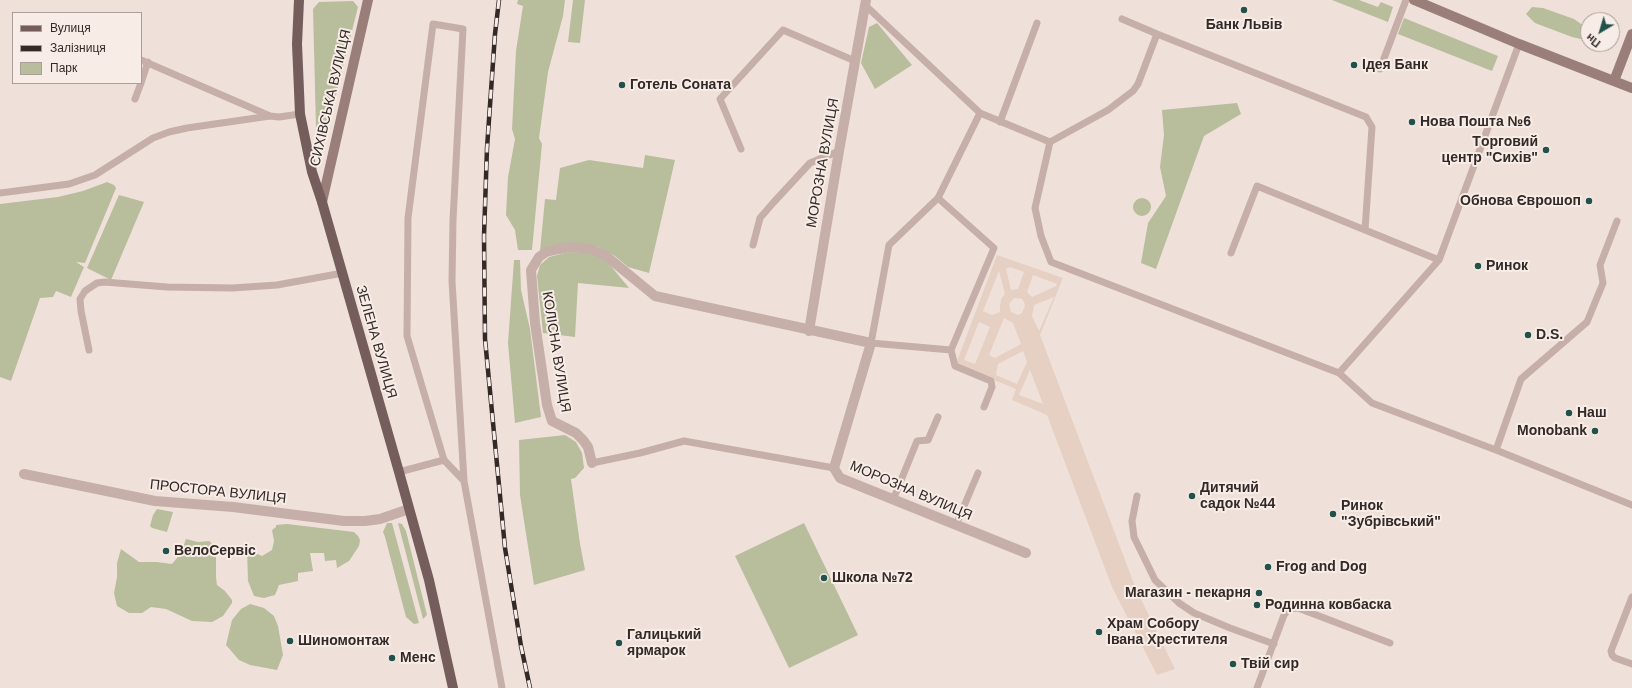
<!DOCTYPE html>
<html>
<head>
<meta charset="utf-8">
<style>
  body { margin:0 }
  #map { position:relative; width:1632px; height:688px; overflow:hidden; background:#efe1da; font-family:Arial,sans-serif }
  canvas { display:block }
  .legend { position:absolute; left:12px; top:12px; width:130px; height:72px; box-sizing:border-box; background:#f7ece6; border:1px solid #a99e9a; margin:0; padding:5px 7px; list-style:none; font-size:12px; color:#332927 }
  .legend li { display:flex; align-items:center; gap:8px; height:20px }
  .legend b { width:20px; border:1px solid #a99e9a }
  .north { position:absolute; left:1580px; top:12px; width:40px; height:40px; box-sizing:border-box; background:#f7ece6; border:1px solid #a99e9a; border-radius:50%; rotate:218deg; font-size:11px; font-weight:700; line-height:16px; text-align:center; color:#332927 }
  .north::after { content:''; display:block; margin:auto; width:14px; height:18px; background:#21514a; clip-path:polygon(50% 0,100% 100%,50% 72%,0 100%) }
</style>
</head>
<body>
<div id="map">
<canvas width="1632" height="688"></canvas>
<ul class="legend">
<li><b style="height:5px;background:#745d5a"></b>Вулиця</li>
<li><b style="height:5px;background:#332927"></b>Залізниця</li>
<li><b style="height:11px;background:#b8bd9c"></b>Парк</li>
</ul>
<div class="north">Пн</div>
</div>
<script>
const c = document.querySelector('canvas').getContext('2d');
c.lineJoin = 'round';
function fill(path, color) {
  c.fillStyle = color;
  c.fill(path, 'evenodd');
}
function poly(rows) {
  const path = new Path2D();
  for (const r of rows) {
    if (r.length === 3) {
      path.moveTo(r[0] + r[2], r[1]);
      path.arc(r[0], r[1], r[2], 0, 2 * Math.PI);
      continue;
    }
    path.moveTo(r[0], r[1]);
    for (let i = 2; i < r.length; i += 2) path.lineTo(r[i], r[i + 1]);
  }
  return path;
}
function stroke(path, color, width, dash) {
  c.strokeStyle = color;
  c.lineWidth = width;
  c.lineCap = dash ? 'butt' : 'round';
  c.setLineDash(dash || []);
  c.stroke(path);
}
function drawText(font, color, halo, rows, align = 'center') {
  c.font = font + ' Arial,sans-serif';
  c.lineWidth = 4;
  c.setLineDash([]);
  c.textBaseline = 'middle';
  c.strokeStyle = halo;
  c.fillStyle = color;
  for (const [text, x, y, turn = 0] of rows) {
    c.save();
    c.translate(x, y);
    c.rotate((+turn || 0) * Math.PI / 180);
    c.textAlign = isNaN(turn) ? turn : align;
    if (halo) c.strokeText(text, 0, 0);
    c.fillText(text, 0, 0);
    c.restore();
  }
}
const green = poly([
  [518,0,565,0,563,16,548,72,539,138,542,144,532,250,518,250,515,230,506,215,508,177,515,139,512,129,516,51,523,6,517,4],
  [573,0,585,0,580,43,568,42],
  [1332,0,1359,0,1378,7,1381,2,1393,7,1388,22],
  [353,1,358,7,328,127,316,128,313,9,319,2],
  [1532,7,1543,8,1574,19,1588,29,1588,37,1585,40,1572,37,1535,23,1526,14],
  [1404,18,1498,56,1492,71,1398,34],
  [877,23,912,65,875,89,861,63,869,27],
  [1237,103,1241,114,1204,136,1156,269,1141,263,1148,223,1166,196,1160,167,1164,135,1162,110],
  [645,155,675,160,649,273,628,267,615,256,597,246,540,251,545,199,556,200,560,168,589,160,643,168],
  [107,182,114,185,116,188,114,193,85,263,76,262,84,267,71,297,56,291,53,297,40,298,11,381,0,377,0,204,58,197,83,191],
  [119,195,144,202,111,280,87,268],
  [1142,207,9],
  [569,252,591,253,606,260,629,288,578,283,575,337,543,333,537,276,540,265,549,257],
  [514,260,520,260,521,290,530,329,541,417,515,423,508,343],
  [565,435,576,442,582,453,584,468,575,478,571,479,580,544,585,570,534,585,520,495,519,440],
  [157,509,173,512,167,532,152,528,150,526,153,515],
  [387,523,392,523,419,623,414,624,406,617,385,537,383,532],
  [398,523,402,524,406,531,427,615,423,619],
  [804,523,858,635,789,668,735,556],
  [287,524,354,532,358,536,360,540,359,546,349,561,337,568,336,560,325,561,324,553,310,553,313,571,298,573,298,581,279,585,275,595,264,598,254,596,248,581,247,549,262,556,272,550,274,541,272,530,276,527,276,525],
  [186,539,198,542,209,541,216,547,216,577,217,585,225,591,232,600,232,603,223,616,212,622,192,621,166,609,151,607,142,613,129,613,117,606,114,593,117,577,117,563,121,549,139,562,157,562,172,564,181,553],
  [250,604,264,608,274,616,278,626,283,655,277,670,250,665,239,660,226,645,232,620,241,609]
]);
const plaza = poly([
  [997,255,1063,278,1040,335,1136,589,1175,669,1157,675,1112,587,1047,415,1012,400,1016,389,956,364],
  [1010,267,1024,272,1018,289,1011,290,1006,269],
  [999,271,1005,294,1001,299,1000,306,1000,312,992,315,983,311],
  [1033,275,1057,284,1056,286,1032,297,1027,292],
  [1054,297,1039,331,1032,316,1034,305],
  [1014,298,1022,299,1024,302,1025,306,1022,313,1018,315,1011,312,1009,304],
  [1004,318,1013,323,1021,344,995,358,989,355],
  [979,322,990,327,975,364,964,360],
  [1023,351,1027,362,1017,384,996,375,998,364],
  [1030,370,1043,404,1019,395]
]);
const lane = poly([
  [865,5,980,113,938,198,994,248,951,350,871,343,889,245,938,198],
  [1122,19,1157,34],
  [141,60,270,116,279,117,300,114],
  [1380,69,1406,0],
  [141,83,148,62],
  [135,99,141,83],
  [980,113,1050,142,1035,208,1041,236,1051,262,1339,373,1372,403,1496,450,1632,505],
  [1000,122,1037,23],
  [1050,142,1108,110,1133,91,1138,84,1157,34,1366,117,1372,127,1365,230,1439,260],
  [741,149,720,99,783,30,855,61],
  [0,193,69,184,95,175,153,138,169,132,187,128,270,116],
  [753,245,760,218,773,203,810,163,839,151],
  [1231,253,1257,186,1365,230],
  [89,350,81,311,80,299,85,291,97,283,104,282,167,287,232,288,277,285,343,273],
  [951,350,955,366,991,381,992,387,984,407],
  [1339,373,1439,260,1519,44],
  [1496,450,1521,379,1587,322,1603,283,1600,265,1617,221],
  [592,463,640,453,684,441,834,468],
  [399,472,444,460],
  [464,481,444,460,407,336,408,218,433,24,463,29,453,220,452,281,464,481,502,688],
  [1137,496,1132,521,1134,537,1155,580,1179,603,1194,613,1230,628,1274,644],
  [893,500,917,441,928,440,938,417],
  [956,525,978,473],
  [1632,597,1611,651,1612,655,1615,658,1632,664],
  [1257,688,1284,615,1289,609,1298,608,1390,643]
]);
const street = poly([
  [809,331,839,151,866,0],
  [592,463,588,447,583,440,576,433,552,421,547,405,535,323,531,270,539,257,546,252,559,249,570,247,591,249,605,255,655,296,871,343,834,468,840,478,1026,553],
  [24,474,155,501,233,507,344,521,365,521,380,519,409,509]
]);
const secondary = poly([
  [1414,0,1519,44,1632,88],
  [1614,81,1632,34],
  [322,202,368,0]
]);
const primary = poly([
  [299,0,297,44,300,114,312,172,322,202,399,472,429,580,453,688]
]);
const rail = poly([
  [499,0,495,34,487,148,484,236,485,339,505,548,521,646,530,688]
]);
const markers = [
  [1244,10,4,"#21514a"],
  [1354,65,4,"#21514a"],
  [622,85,4,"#21514a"],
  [1412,122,4,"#21514a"],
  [1546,150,4,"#21514a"],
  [1589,201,4,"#21514a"],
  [1478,266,4,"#21514a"],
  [1528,335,4,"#21514a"],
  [1569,413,4,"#21514a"],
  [1595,431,4,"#21514a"],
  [1192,496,4,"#21514a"],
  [1333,514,4,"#21514a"],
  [166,551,4,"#21514a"],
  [1268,567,4,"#21514a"],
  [824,578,4,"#21514a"],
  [1259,593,4,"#21514a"],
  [1257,605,4,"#21514a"],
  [1099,632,4,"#21514a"],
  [290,641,4,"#21514a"],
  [619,643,4,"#21514a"],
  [392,658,4,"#21514a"],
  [1233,664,4,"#21514a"]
];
const poiNames = [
  ["Банк Львів",1244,25,"center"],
  ["Ідея Банк",1362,65],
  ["Готель Соната",630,85],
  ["Нова Пошта №6",1420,122],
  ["Tорговий",1538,142,"right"],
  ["центр \"Сихів\"",1538,158,"right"],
  ["Обнова Єврошоп",1581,201,"right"],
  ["Ринок",1486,266],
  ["D.S.",1536,335],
  ["Наш",1577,413],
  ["Monobank",1587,431,"right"],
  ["Дитячий",1200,488],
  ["садок №44",1200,504],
  ["Ринок",1341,506],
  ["\"Зубрівський\"",1341,522],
  ["ВелоСервіс",174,551],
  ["Frog and Dog",1276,567],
  ["Школа №72",832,578],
  ["Магазин - пекарня",1251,593,"right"],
  ["Родинна ковбаска",1265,605],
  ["Храм Собору",1107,624],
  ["Івана Хрестителя",1107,640],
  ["Галицький",627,635],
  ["ярмарок",627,651],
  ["Шиномонтаж",298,641],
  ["Менс",400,658],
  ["Твій сир",1241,664]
];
const streetNames = [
  ["СИХІВСЬКА ВУЛИЦЯ",331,98,-77],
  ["МОРОЗНА ВУЛИЦЯ",823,163,-80],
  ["ЗЕЛЕНА ВУЛИЦЯ",376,342,74],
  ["КОЛІСНА ВУЛИЦЯ",556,352,81],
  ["МОРОЗНА ВУЛИЦЯ",911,491,23],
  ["ПРОСТОРА ВУЛИЦЯ",218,492,6]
];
fill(green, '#b8bd9c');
fill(plaza, '#e6cfc3');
stroke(lane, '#c6afa8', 7);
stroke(street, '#c6afa8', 10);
stroke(secondary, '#997e79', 10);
stroke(primary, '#745d5a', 10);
stroke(rail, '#332927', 4.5);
stroke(rail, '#f7ece6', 3, [9]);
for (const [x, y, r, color] of markers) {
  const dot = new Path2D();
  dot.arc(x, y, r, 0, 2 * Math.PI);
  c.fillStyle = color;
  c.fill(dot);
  stroke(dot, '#f7ece6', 1.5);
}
drawText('bold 14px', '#332927', '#f7ece6', poiNames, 'left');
drawText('14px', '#332927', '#f7ece6', streetNames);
</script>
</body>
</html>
